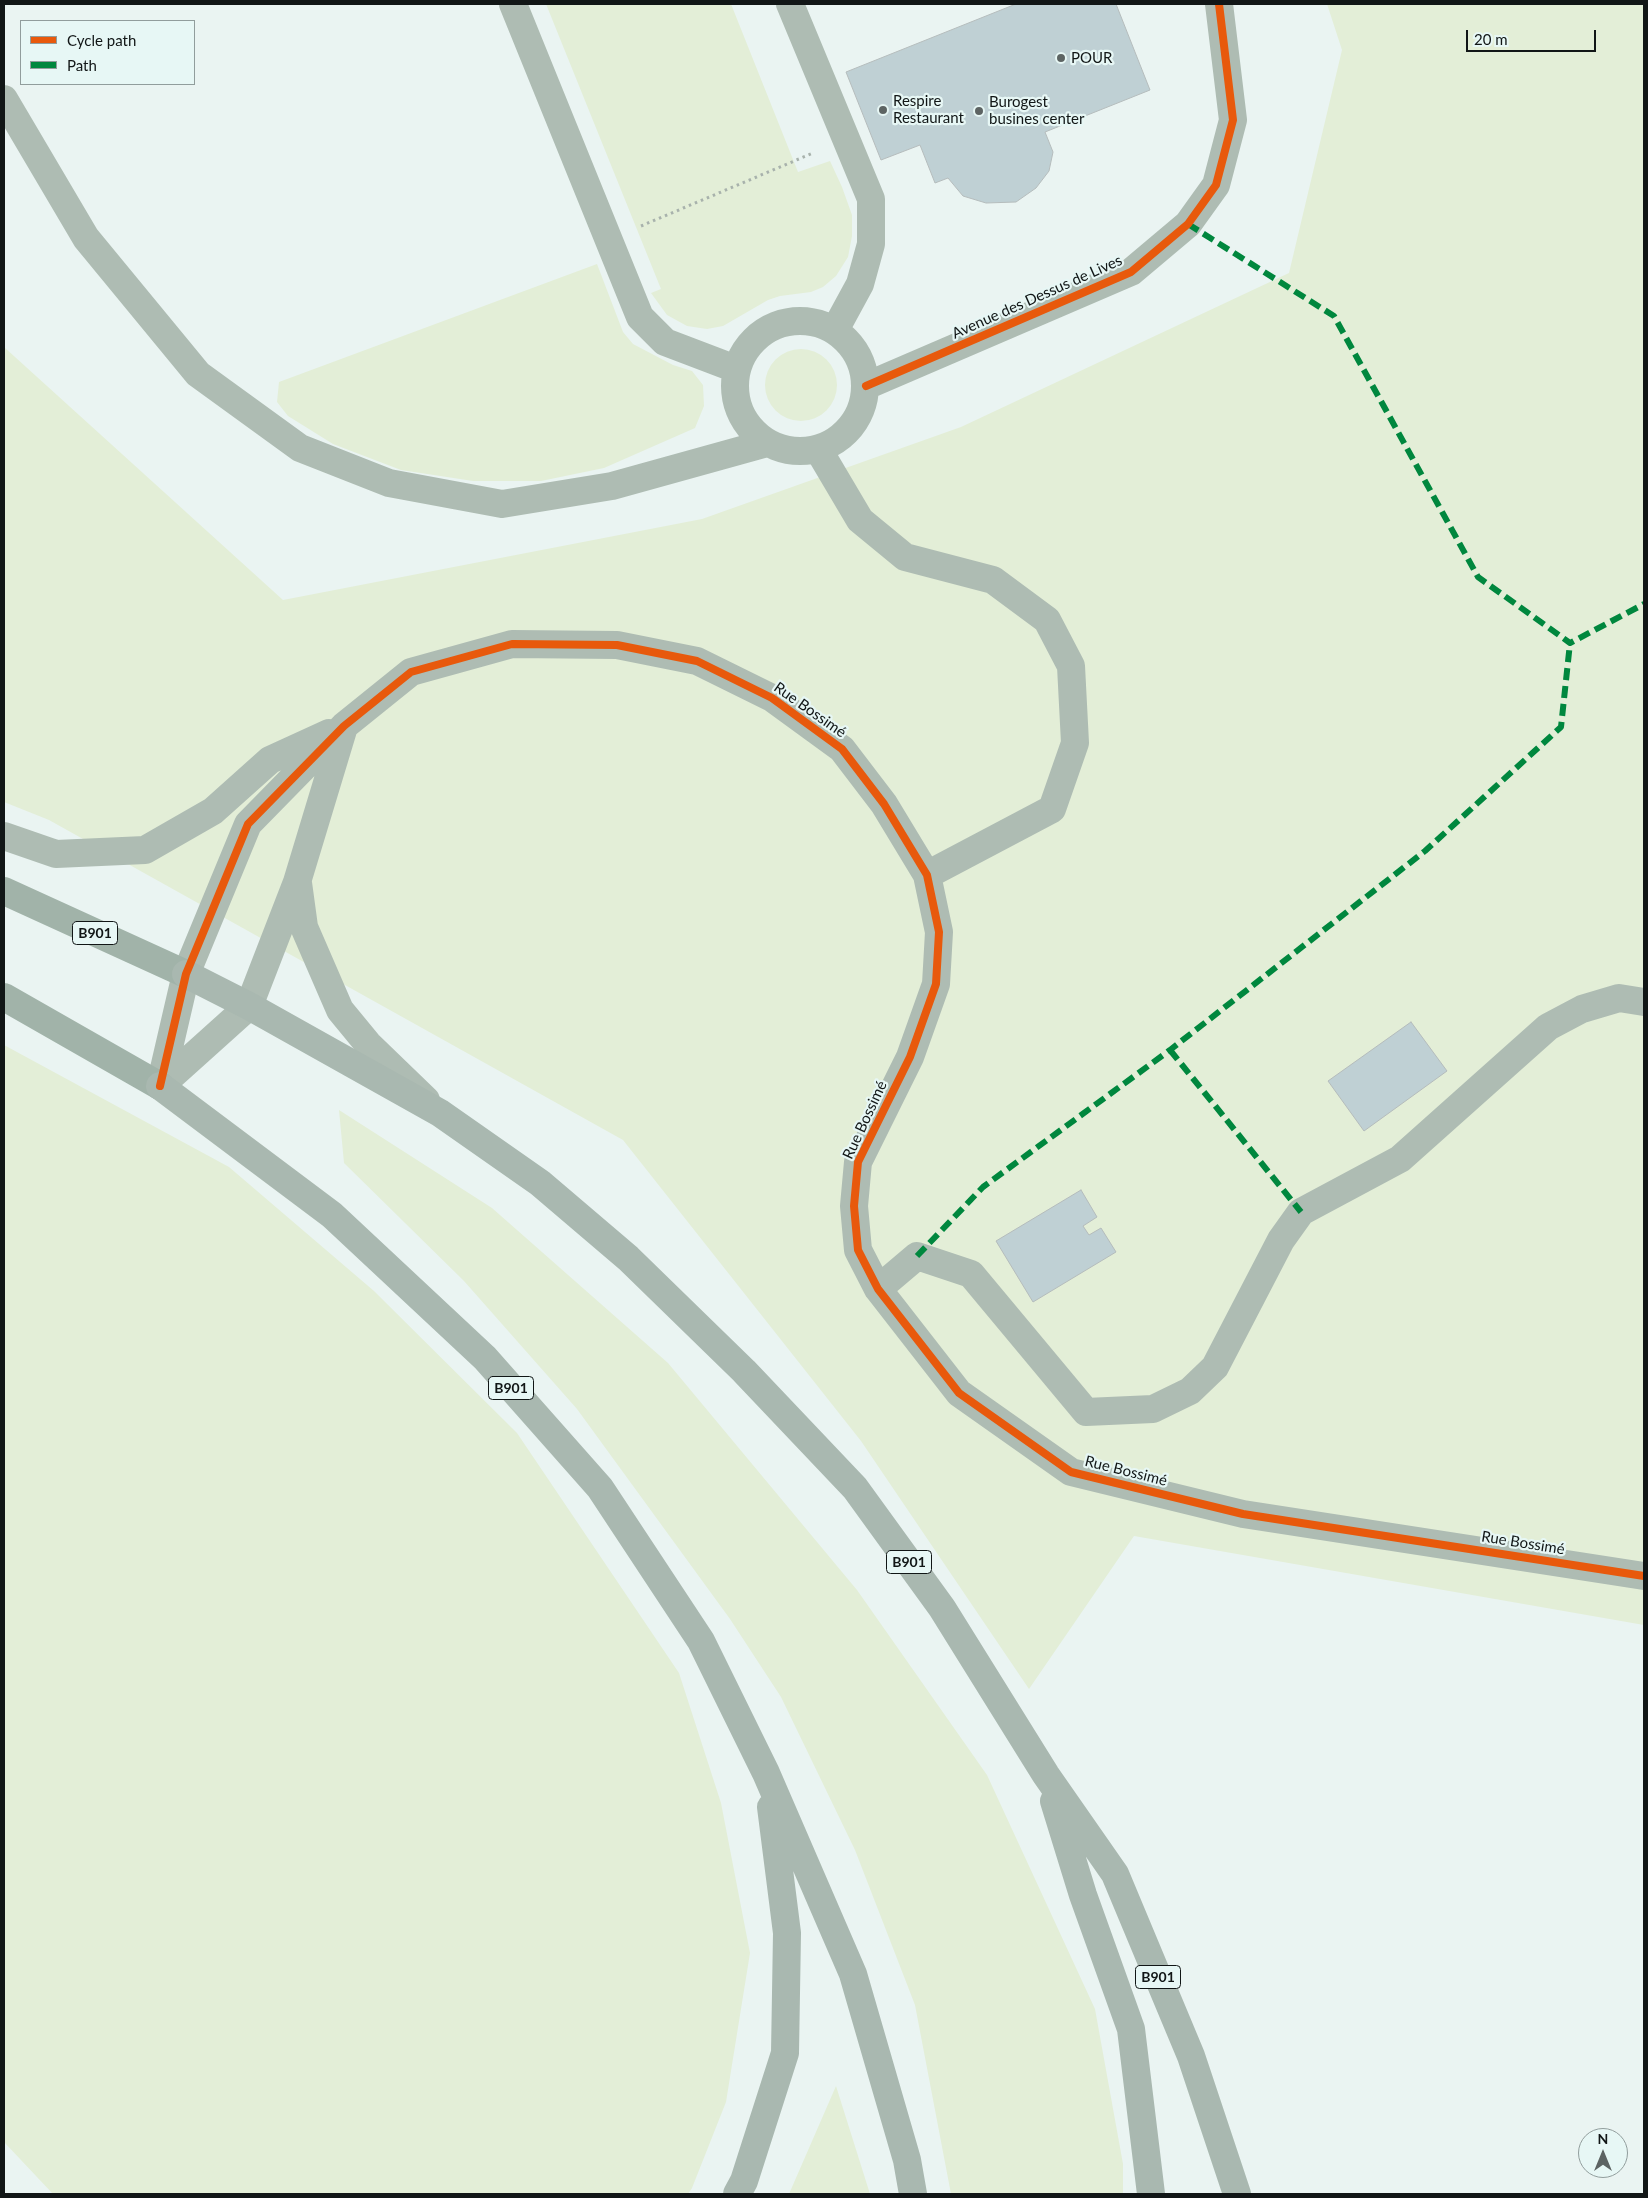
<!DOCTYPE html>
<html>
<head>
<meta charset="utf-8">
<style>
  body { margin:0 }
  #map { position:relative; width:1648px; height:2198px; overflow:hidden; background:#eaf4f2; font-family:Lato,sans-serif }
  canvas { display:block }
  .frame { position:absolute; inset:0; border:5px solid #111616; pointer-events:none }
  .legend { position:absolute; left:20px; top:20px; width:175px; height:65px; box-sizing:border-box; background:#e7f7f5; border:1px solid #919d9c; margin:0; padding:6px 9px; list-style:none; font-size:15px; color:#111616 }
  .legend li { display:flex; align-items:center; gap:10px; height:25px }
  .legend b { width:25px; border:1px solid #919d9c }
  .north { position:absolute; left:1578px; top:2128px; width:50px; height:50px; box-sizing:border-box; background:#e7f7f5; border:1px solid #919d9c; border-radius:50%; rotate:0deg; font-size:14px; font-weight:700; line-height:20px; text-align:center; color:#111616 }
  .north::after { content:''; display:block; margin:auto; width:18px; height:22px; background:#5d6463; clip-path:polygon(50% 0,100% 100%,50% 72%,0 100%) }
  .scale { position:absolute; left:1466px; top:30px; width:130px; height:22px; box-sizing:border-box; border:2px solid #111616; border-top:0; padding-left:6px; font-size:15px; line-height:18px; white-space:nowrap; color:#111616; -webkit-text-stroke:4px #e7f7f5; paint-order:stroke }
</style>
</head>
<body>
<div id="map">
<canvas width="1648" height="2198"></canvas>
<div class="frame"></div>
<ul class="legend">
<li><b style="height:6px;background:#e8590c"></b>Cycle path</li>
<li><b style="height:6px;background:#00873e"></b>Path</li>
</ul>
<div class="north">N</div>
<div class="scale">20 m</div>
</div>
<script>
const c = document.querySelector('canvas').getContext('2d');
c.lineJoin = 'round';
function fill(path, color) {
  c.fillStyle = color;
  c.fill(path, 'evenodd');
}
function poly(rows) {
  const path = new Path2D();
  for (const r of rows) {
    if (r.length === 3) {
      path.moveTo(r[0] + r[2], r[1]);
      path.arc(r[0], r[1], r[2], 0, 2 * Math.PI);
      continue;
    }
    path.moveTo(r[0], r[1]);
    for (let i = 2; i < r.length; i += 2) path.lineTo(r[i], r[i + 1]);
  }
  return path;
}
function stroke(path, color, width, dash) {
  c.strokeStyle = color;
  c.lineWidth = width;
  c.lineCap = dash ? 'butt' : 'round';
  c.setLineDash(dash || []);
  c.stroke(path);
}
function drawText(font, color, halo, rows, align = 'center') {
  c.font = font + ' Lato,sans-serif';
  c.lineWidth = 4.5;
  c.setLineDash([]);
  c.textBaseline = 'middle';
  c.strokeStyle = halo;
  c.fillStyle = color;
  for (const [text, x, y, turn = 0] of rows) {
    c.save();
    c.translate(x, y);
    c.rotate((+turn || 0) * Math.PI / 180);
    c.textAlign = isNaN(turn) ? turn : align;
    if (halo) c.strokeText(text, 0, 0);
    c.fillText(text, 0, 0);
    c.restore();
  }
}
const green = poly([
  [546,4,731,4,798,172,830,161,842,187,852,215,852,236,848,257,836,276,823,287,811,292,780,296,768,300,723,326,707,329,687,326,667,315,651,293,661,289],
  [1327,4,1644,4,1644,1625,1134,1536,1029,1689,861,1441,623,1140,49,820,4,802,4,347,283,600,702,519,961,427,1289,273,1342,50],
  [597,264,623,332,633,344,673,365,692,371,703,385,704,406,695,428,604,468,541,481,473,481,401,470,333,444,288,416,277,402,279,382],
  [801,385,36],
  [4,1045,229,1167,374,1291,517,1433,679,1673,721,1803,750,1953,726,2102,692,2188,688,2194,53,2194,4,2142],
  [339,1110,492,1208,668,1363,857,1590,987,1775,1095,2009,1123,2164,1123,2194,951,2194,915,2005,855,1850,781,1697,730,1619,577,1409,464,1281,344,1163],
  [836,2086,870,2194,789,2194]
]);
const building = poly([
  [1016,4,1116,4,1150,90,1045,132,1053,152,1049,171,1036,188,1016,202,986,203,963,196,948,178,935,183,920,145,881,160,846,72,1016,4],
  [1411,1022,1447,1071,1364,1131,1328,1081,1411,1022],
  [1081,1190,1097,1217,1083,1226,1089,1235,1101,1228,1116,1252,1033,1302,996,1241,1081,1190]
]);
const path = poly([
  [641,226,813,153]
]);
const minor = poly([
  [513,4,640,317,665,342,736,369],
  [790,4,871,199,871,244,860,284,835,330],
  [4,99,86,238,198,374,300,448,389,483,502,504,612,486,767,443],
  [800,386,65],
  [866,386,1131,272,1188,224,1216,185,1233,120,1219,4],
  [818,449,860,520,905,557,993,580,1047,620,1071,666,1075,743,1052,809,927,875],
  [4,836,56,854,145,850,213,811,270,760,329,733],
  [298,883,304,927,340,1010,368,1044,426,1100],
  [160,1086,186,974,248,824,344,726,411,672,512,644,617,645,697,661,772,698,842,749,884,804,927,875,939,932,936,984,910,1057,858,1162,854,1206,858,1250,878,1289,959,1393,1071,1472,1243,1514,1644,1576],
  [160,1086,249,1006,297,882,343,730],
  [878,1289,917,1256,971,1274,1086,1412,1153,1409,1190,1391,1215,1367,1281,1240,1301,1212,1400,1159,1548,1027,1582,1009,1619,998,1644,1002]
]);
const major = poly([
  [4,891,186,974],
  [4,997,160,1086]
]);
const highway = poly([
  [186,974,249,1006,440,1113,540,1183,628,1258,744,1371,855,1488,942,1608,1046,1775,1115,1874,1191,2056,1237,2194],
  [160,1086,332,1215,485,1358,600,1488,701,1641,766,1773,853,1974,907,2160,913,2194],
  [1054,1801,1083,1895,1131,2029,1151,2194],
  [737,2194,744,2181,785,2053,787,1933,771,1807]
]);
const quiet = poly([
  [1188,224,1334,316,1478,577,1570,643,1644,604],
  [1170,1050,1301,1212],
  [917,1256,983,1187,1170,1050,1425,851,1561,727,1570,643]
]);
const cycleway = poly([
  [866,386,1131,272,1188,224,1216,185,1233,120,1219,4],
  [160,1086,186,974,248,824,344,726,411,672,512,644,617,645,697,661,772,698,842,749,884,804,927,875,939,932,936,984,910,1057,858,1162,854,1206,858,1250,878,1289,959,1393,1071,1472,1243,1514,1644,1576]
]);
const markers = [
  [1061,58,5,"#5d6463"],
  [883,110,5,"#5d6463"],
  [979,111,5,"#5d6463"]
];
const shields = [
  [95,933,45],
  [511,1388,45],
  [909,1562,45],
  [1158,1977,45]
];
const shieldNames = [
  ["B901",95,933],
  ["B901",511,1388],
  ["B901",909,1562],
  ["B901",1158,1977]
];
const poiNames = [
  ["POUR",1071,58],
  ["Respire",893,101],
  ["Restaurant",893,118],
  ["Burogest",989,102],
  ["busines center",989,119]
];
const streetNames = [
  ["Avenue des Dessus de Lives",1037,297,-24],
  ["Rue Bossimé",810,710,35],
  ["Rue Bossimé",865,1120,-65],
  ["Rue Bossimé",1126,1471,14],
  ["Rue Bossimé",1523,1543,9]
];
fill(green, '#e3eed7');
fill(building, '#bfd0d4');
stroke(building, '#b5bcbc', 1);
stroke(path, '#a8b2ac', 3, [2.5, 4]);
stroke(minor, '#aebcb3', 28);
stroke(major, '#a1b3a9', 28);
stroke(highway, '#a9b8b0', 28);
stroke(quiet, '#00873e', 6, [12, 6]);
stroke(cycleway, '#e8590c', 8);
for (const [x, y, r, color] of markers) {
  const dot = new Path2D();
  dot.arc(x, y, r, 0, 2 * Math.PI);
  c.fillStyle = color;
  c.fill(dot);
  stroke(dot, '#e7f7f5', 2);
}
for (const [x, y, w] of shields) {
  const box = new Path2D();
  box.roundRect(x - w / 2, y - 11.5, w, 23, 4);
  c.fillStyle = '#e7f7f5';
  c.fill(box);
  stroke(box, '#111616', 1);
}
drawText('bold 14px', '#111616', null, shieldNames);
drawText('15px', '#111616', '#e7f7f5', poiNames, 'left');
drawText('15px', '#111616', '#e7f7f5', streetNames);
</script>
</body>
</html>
